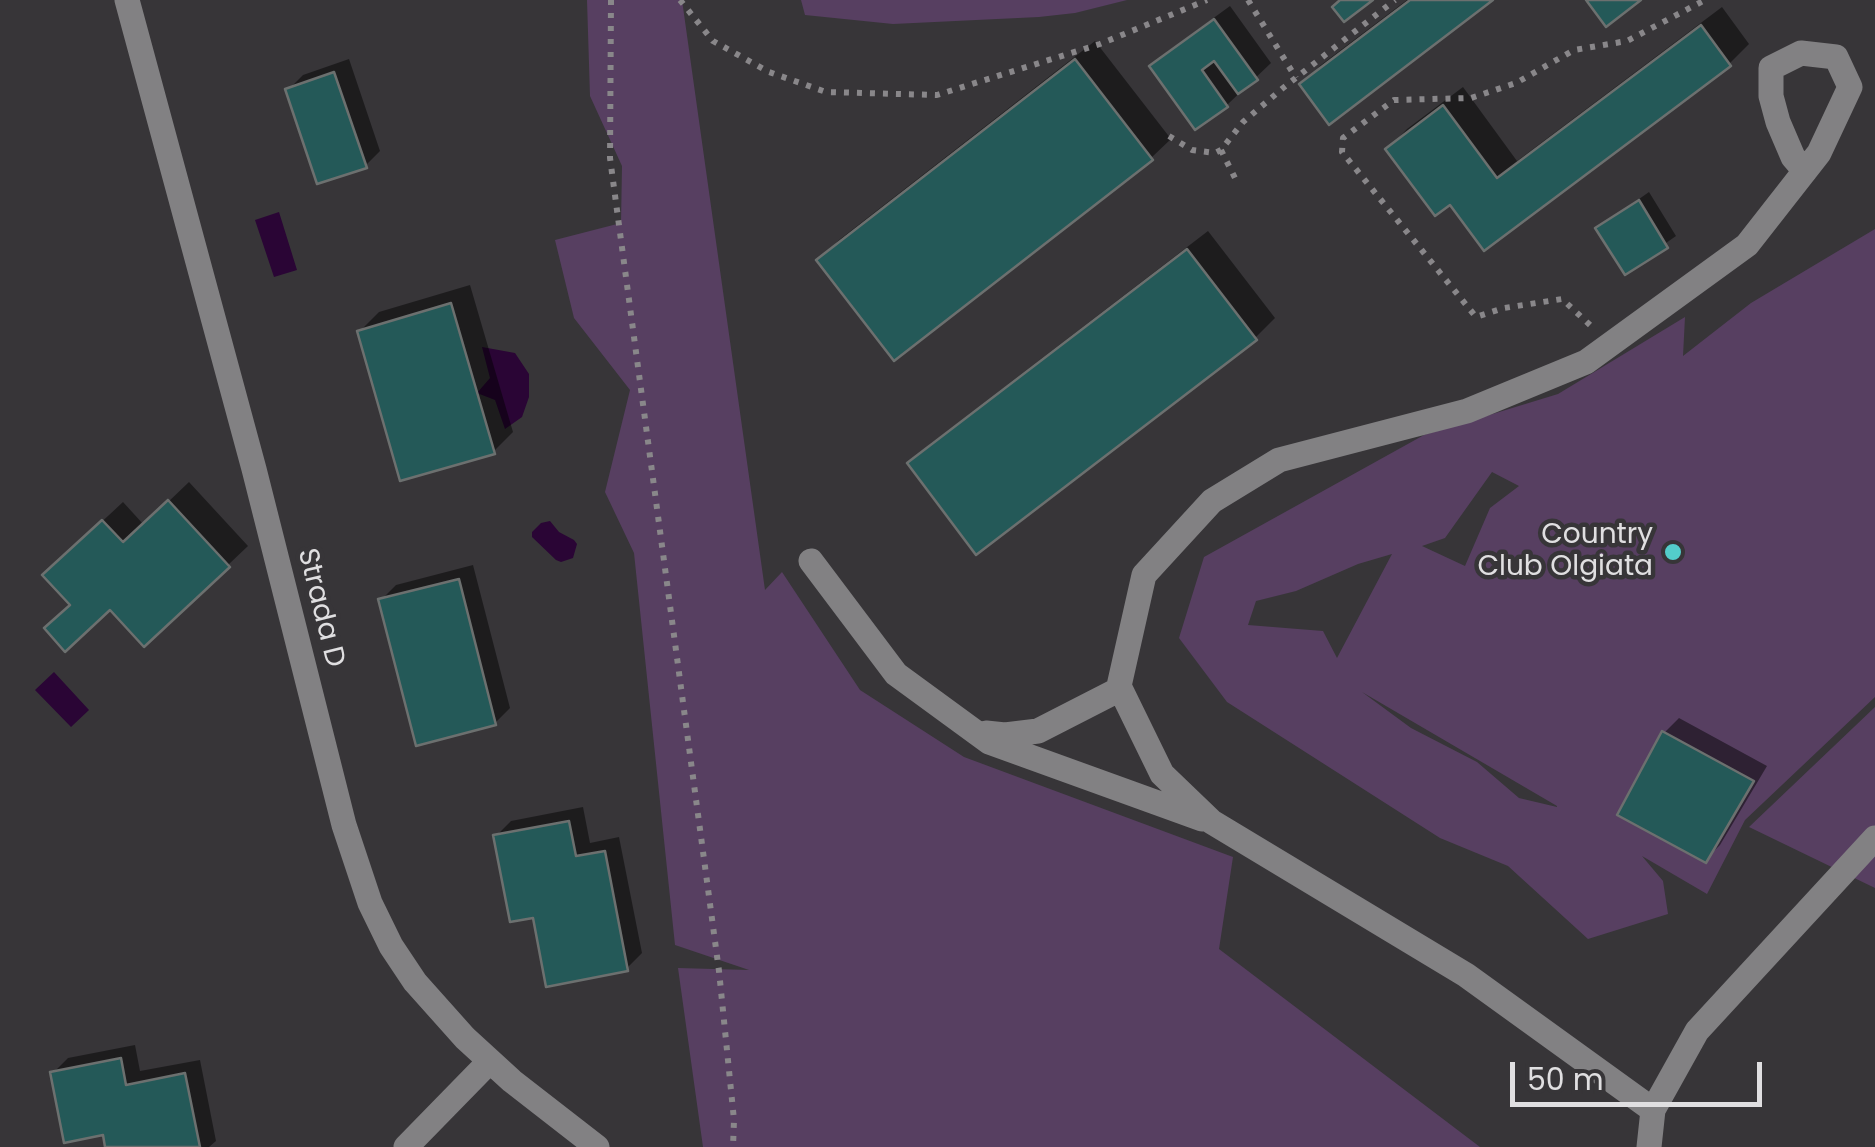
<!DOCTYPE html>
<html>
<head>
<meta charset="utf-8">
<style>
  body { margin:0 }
  #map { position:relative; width:1875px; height:1147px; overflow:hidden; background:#373538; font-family:Poppins,sans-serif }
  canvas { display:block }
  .scale { position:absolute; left:1510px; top:1062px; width:252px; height:45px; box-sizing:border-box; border:5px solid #e0dfe1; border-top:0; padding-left:12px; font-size:30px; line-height:35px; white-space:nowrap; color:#e0dfe1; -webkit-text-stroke:8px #373538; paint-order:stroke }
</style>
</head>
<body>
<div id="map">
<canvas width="1875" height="1147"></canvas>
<div class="scale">50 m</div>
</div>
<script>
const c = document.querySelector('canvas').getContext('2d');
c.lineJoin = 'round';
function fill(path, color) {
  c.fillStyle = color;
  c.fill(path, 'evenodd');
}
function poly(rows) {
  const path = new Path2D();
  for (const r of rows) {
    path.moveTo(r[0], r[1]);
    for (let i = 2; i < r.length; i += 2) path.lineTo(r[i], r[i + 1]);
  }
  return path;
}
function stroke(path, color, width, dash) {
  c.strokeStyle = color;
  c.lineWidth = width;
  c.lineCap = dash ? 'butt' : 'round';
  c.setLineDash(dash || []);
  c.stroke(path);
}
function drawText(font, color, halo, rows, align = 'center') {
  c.font = font + ' Poppins,sans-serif';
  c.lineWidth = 9;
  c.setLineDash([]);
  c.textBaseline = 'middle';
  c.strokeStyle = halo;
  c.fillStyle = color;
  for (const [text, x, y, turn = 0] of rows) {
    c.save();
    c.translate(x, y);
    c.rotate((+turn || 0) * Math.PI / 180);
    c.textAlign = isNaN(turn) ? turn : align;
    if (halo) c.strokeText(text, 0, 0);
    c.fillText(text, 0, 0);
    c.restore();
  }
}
const green = poly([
  [587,0,682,0,765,590,782,572,860,690,964,757,1233,857,1219,949,1480,1147,703,1147,678,968,749,970,675,945,634,553,605,492,630,390,574,318,555,240,621,223,622,166,590,96],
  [801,0,1127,0,1075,13,1039,17,893,24,805,15],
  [1875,229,1875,697,1745,820,1707,894,1642,856,1663,881,1668,914,1588,939,1508,866,1440,838,1227,702,1179,638,1204,557,1424,435,1558,394,1685,317,1683,356,1751,303],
  [1492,472,1519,486,1490,508,1465,566,1422,546,1445,538],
  [1392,554,1337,658,1323,631,1248,625,1256,601,1296,591,1358,564],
  [1362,692,1557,806,1557,807,1519,798,1477,762,1411,728],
  [1875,707,1875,888,1749,827]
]);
const water = poly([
  [279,212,297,270,274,277,255,220],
  [482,347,515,353,529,374,529,397,522,417,505,429,495,400,477,393,490,378],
  [550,521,559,532,574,540,577,544,573,558,561,562,556,560,532,537,532,532,541,523],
  [54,672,89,710,71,727,35,690]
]);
const shadow = poly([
  [1407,0,1489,0,1302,85,1321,65],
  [1230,6,1271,63,1227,105,1196,127,1152,66,1167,52],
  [1722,7,1749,44,1729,64,1485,247,1450,201,1388,149,1407,129,1463,87,1517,161],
  [1095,41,1171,139,1151,158,819,260,839,240],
  [349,59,380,151,365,166,288,90,303,75],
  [1649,192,1676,236,1626,271,1598,228],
  [1208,231,1275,318,1255,338,910,464,930,444],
  [470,285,513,432,493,452,359,332,379,312],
  [189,482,248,546,228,565,110,607,72,604,65,556,123,502,144,525],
  [473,565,510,708,495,723,381,600,396,585],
  [1679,718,1767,766,1720,845,1705,860,1664,733],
  [583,807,590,843,619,837,642,953,627,968,535,915,496,836,511,821],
  [135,1045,140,1071,200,1060,216,1141,209,1147,107,1147,104,1132,53,1073,68,1058]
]);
const building = poly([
  [1340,0,1373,0,1344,22,1332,7,1340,0],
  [1410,0,1493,0,1329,125,1299,84,1410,0],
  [1586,0,1641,0,1606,27,1586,0],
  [1214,19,1258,80,1238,94,1214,61,1202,70,1228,107,1195,130,1149,66,1214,19],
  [1701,25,1731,66,1484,251,1450,205,1435,216,1385,149,1443,105,1497,178,1701,25],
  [1075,59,1153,160,894,361,816,260,1075,59],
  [334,72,367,168,317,184,285,89,334,72],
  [1639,200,1668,248,1625,275,1595,228,1639,200],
  [1187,249,1257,340,976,555,907,463,1187,249],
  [451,303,495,454,400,481,357,331,451,303],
  [168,500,230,567,144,647,110,610,65,652,44,628,70,605,42,575,102,520,123,542,168,500],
  [459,579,496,725,416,746,378,599,459,579],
  [1662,731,1754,781,1706,863,1617,815,1662,731],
  [569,821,576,856,605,851,628,971,546,987,533,918,510,922,493,835,569,821],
  [121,1058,126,1085,185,1073,200,1147,105,1147,103,1135,64,1143,50,1072,121,1058]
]);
const path = poly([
  [611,0,610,158,719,971,734,1120,733,1147],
  [680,0,713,41,769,72,826,92,937,95,1100,44,1207,0],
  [1248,0,1296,78],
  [1169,136,1192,150,1215,153,1221,150,1243,122,1283,88,1395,0],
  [1221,150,1235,178],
  [1590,325,1562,299,1504,308,1476,317,1342,152,1343,138,1394,100,1471,98,1516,83,1574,50,1627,41,1705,0]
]);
const minor = poly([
  [127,0,254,469,344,825,370,903,391,946,415,982,465,1038,512,1081,597,1147],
  [811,561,896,674,989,742,1202,819],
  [986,733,1005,735,1038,731,1120,689],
  [1653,1110,1466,975,1212,822,1162,774,1119,686,1144,575,1212,501,1279,460,1467,411,1586,362,1747,245,1819,153,1850,87,1836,57,1801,53,1771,68,1771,96,1778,122,1793,157,1805,171],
  [406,1147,490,1061],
  [1649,1147,1653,1110,1697,1031,1875,838]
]);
const markers = [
  [1673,552,10,"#53cdca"]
];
const poiNames = [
  ["Country",1653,536],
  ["Club Olgiata",1653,568]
];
const streetNames = [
  ["Strada D",320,608,76]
];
fill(green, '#573f61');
fill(water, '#2a0535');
fill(shadow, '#0007');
fill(building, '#245958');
stroke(building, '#6c706f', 2.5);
stroke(path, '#89878a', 6, [5, 8]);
stroke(minor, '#828183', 25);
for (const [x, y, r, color] of markers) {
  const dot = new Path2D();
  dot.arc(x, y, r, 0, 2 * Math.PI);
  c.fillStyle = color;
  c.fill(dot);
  stroke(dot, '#373538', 4);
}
drawText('28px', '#e0dfe1', '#373538', poiNames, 'right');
drawText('28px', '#e0dfe1', '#373538', streetNames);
</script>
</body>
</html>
